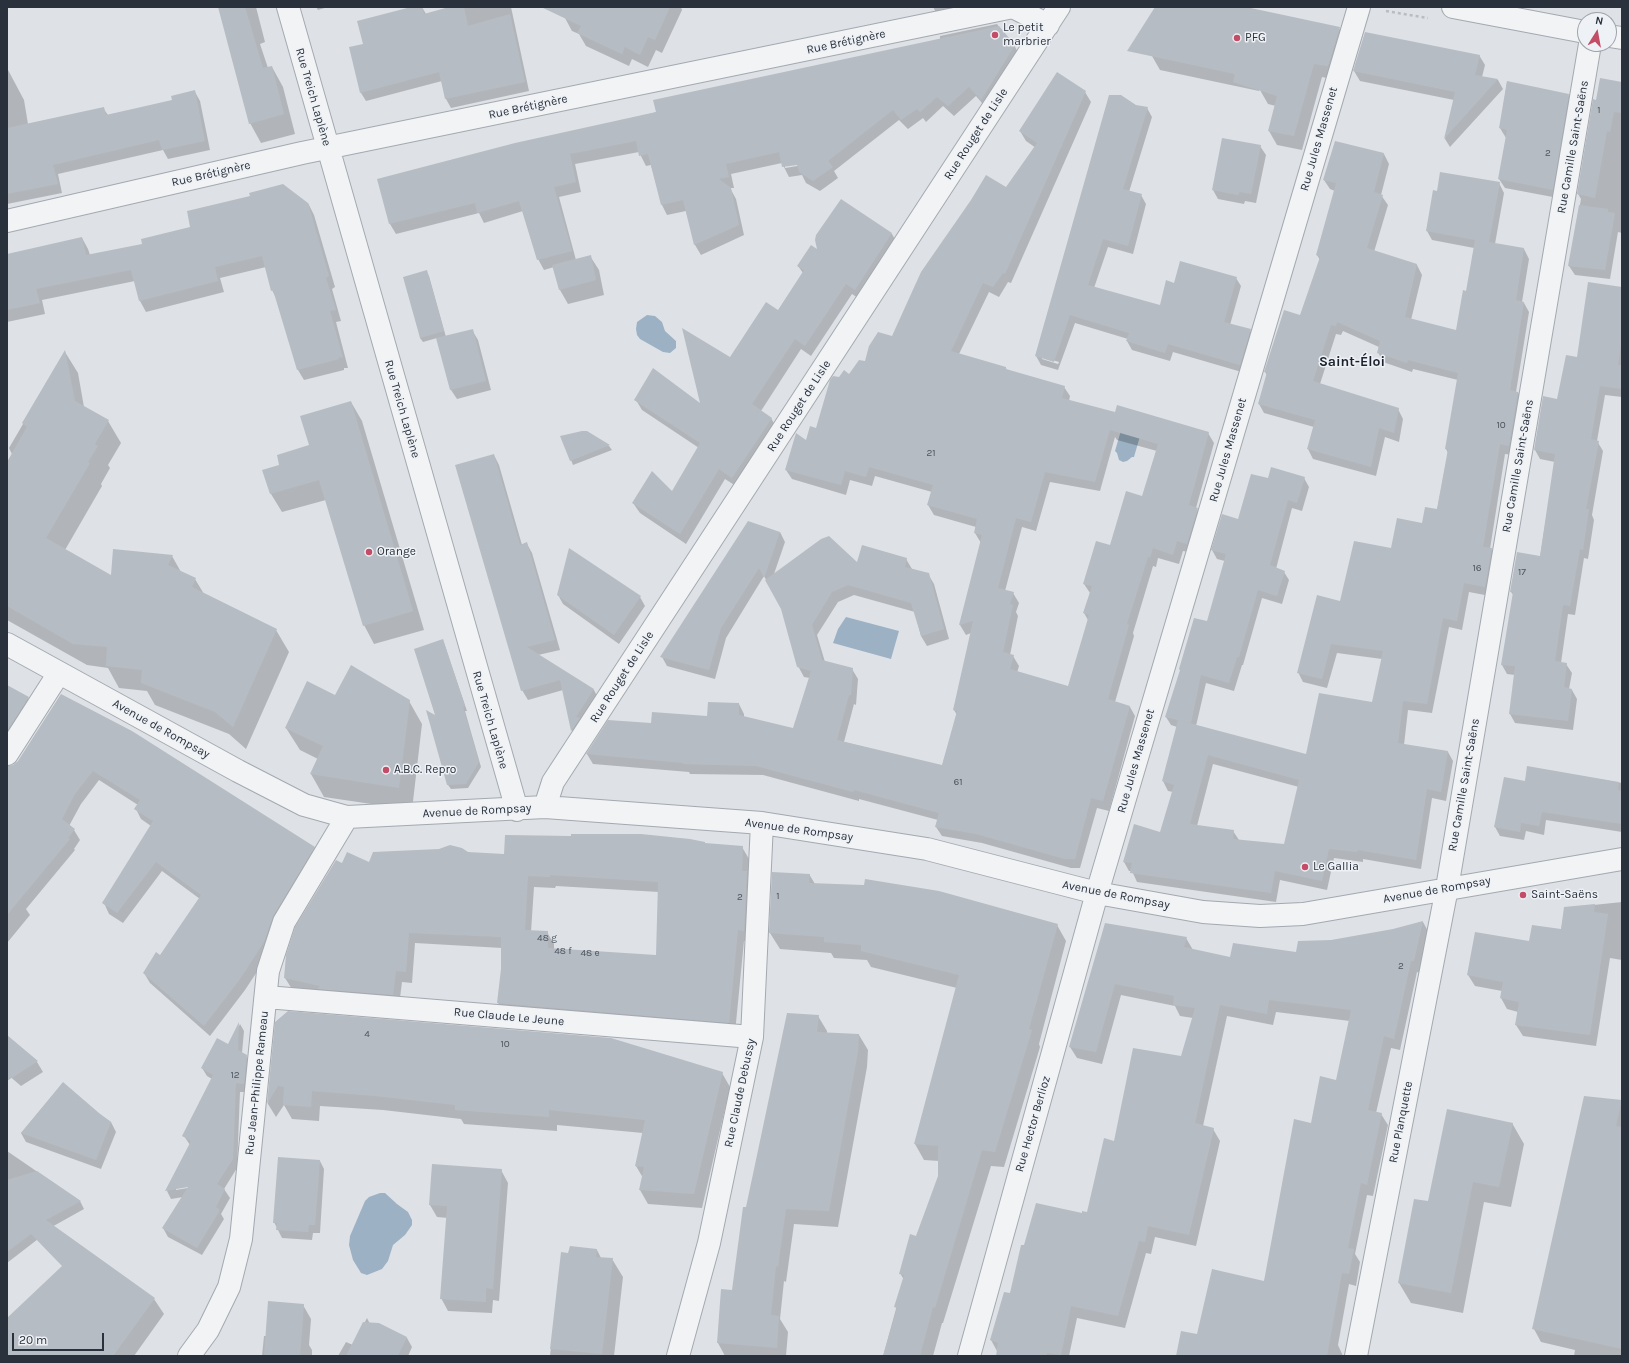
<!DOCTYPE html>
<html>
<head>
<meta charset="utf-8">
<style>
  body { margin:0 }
  #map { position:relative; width:1629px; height:1363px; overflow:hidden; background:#dee2e7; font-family:Karla,sans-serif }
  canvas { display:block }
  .frame { position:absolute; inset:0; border:8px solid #29313c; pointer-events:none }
  .north { position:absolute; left:1577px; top:12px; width:40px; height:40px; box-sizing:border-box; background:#eef1f5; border:1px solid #9fa4ab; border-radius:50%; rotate:11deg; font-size:11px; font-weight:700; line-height:16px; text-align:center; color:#29313c }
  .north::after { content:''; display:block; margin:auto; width:14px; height:18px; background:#c34c67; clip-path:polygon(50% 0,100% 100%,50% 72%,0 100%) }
  .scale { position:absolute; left:12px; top:1333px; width:92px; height:18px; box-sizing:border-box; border:2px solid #29313c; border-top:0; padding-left:5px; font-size:12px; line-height:14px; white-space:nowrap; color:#29313c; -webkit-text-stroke:3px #eef1f5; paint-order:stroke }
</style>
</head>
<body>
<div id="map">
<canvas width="1629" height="1363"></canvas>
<div class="frame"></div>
<div class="north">N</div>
<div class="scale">20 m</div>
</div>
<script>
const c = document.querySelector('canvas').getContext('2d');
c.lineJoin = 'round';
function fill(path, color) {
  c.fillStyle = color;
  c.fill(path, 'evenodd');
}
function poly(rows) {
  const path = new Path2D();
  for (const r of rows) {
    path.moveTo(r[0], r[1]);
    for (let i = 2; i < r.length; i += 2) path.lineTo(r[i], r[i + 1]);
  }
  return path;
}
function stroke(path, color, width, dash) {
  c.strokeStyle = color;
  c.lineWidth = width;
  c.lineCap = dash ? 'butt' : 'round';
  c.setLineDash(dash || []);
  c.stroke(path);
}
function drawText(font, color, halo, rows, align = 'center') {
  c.font = font + ' Karla,sans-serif';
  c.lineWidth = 3;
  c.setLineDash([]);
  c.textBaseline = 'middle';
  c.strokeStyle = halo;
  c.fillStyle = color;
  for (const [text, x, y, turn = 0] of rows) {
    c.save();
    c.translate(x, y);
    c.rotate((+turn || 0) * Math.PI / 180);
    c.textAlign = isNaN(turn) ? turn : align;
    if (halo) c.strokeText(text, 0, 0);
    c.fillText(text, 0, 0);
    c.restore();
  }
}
const water = poly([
  [647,315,655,316,662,322,665,331,676,341,676,348,670,353,663,352,640,339,637,335,636,329,637,322],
  [1126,413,1145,419,1134,457,1132,457,1127,461,1123,462,1119,460,1117,453,1115,451],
  [846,617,899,631,891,659,833,643,838,629],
  [380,1193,385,1193,397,1204,408,1212,412,1220,412,1225,405,1235,393,1245,388,1261,382,1269,367,1275,361,1273,353,1260,349,1245,350,1236,365,1201,369,1197]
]);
const shadow = poly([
  [219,7,256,7,265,42,260,44,268,68,272,67,283,87,295,134,261,143,250,123],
  [316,7,328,7,318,10],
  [415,7,422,7,426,14,453,7,511,7,529,91,451,108,446,99,442,81,366,101,361,93,364,45],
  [570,7,681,7,682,10,662,53,656,50,648,67,632,59,629,66,586,46,579,34,572,31,565,18],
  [933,7,981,7,943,25],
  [1164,7,1241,7,1271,25,1259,91,1160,70,1152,56],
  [997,24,1014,45,1020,56,987,109,976,96,954,116,943,106,926,122,923,118,908,129,899,120,834,171,838,178,820,191,806,183,802,175,789,177,782,163,731,174,734,188,730,188,736,199,744,235,701,255,695,245,686,211,667,215,662,205,651,165,646,166,639,152,575,164,581,192,559,197,576,260,590,256,599,270,604,295,568,304,560,290,554,267,544,270,538,259,523,211,484,223,479,213,396,234,390,224,378,180,657,112,940,39,940,36],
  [802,163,803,165,785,168,785,166],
  [1339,28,1347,42,1336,80,1322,77,1302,150,1277,145,1269,131,1276,106,1268,104,1260,90],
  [1479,55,1485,65,1482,77,1498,80,1503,89,1450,147,1445,139,1454,100,1360,81,1354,71],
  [7,68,24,100,28,124,103,108,108,115,173,101,195,92,200,101,210,150,168,159,163,150,58,174,62,193,7,204],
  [1507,82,1568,95,1574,104,1558,198,1505,188,1499,179,1506,138,1500,128],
  [1622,83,1622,233,1618,232,1610,279,1575,275,1569,266,1581,199,1578,194],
  [1085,92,1091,102,1011,283,1008,282,999,297,989,292,959,354,1006,368,1007,371,1064,387,1070,396,1069,401,1114,413,1115,415,1208,433,1214,443,1196,508,1203,518,1193,553,1183,551,1179,564,1158,558,1156,567,1153,566,1133,633,1134,636,1115,702,1130,707,1135,716,1109,811,1097,808,1080,868,1071,868,982,843,942,836,936,827,938,820,859,799,859,801,763,775,690,774,689,772,593,764,587,754,609,721,652,724,708,717,739,704,744,714,744,717,794,730,810,678,804,677,798,666,782,609,764,576,726,638,715,679,667,666,662,657,780,532,785,542,774,574,906,559,912,569,928,574,934,584,949,639,927,646,921,636,915,612,854,595,838,602,817,635,825,662,852,669,858,679,856,705,854,704,844,742,942,766,957,715,954,710,971,633,966,635,960,625,981,543,975,533,976,527,934,515,928,505,932,492,875,476,872,486,850,480,846,495,792,479,786,470,817,429,839,378,849,375,893,337,1036,148,1026,141,1020,131],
  [1115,437,1117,440,1157,451,1143,497,1111,547,1084,584,1090,593,1084,613,1088,620,1069,687,1017,673,1019,666,1013,656,1010,655,1018,616,1016,612,1019,603,1013,593,1005,591,1022,527,1036,531,1050,482,1100,491],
  [1136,106,1147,108,1152,117,1129,192,1141,195,1146,204,1133,254,1108,247,1094,288,1160,307,1236,278,1241,286,1230,325,1250,330,1255,339,1245,373,1173,352,1170,361,1132,350,1127,341,1128,339,1075,323,1058,370,1041,365,1036,356],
  [1042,357,1059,362,1058,364,1042,359],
  [1260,146,1266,155,1256,203,1245,201,1244,204,1218,199,1213,190],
  [1384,154,1389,164,1381,195,1388,205,1374,252,1417,265,1422,275,1411,320,1457,331,1467,292,1474,248,1432,240,1427,231,1499,183,1504,193,1495,244,1524,249,1529,259,1522,302,1524,303,1529,312,1516,392,1518,392,1523,402,1514,455,1505,454,1490,549,1491,549,1497,558,1490,596,1469,592,1462,630,1449,627,1432,713,1408,710,1404,745,1448,752,1453,761,1446,801,1432,798,1421,869,1363,859,1363,862,1334,858,1327,890,1280,880,1276,902,1137,882,1132,871,1129,871,1124,862,1161,833,1173,792,1168,791,1163,781,1177,727,1171,725,1166,717,1208,623,1225,561,1217,559,1212,550,1239,520,1304,478,1309,487,1302,511,1292,508,1276,569,1284,572,1289,580,1282,604,1262,598,1243,665,1242,665,1234,691,1206,683,1196,726,1307,755,1373,703,1382,659,1337,653,1327,688,1303,682,1298,672,1341,602,1392,550,1423,524,1437,510,1448,453,1446,449,1458,380,1413,369,1412,372,1383,362,1378,352,1379,347,1343,331,1341,335,1336,334,1320,384,1398,409,1403,419,1399,442,1385,437,1376,476,1313,459,1308,449,1314,427,1264,413,1259,404,1267,375,1265,372,1301,316,1320,260,1317,255,1335,191,1330,189,1324,180],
  [1213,764,1299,787,1285,846,1239,840,1233,831,1197,826],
  [841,201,892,234,898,245,861,300,852,294,811,356,801,349,761,411,771,418,777,429,739,488,725,479,686,544,640,513,633,503,672,493,699,448,642,410,636,400,702,406,731,359,778,311,803,273,798,266,818,251],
  [308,203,314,215,335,287,332,289,341,321,336,322,348,368,344,368,344,370,304,380,298,370,276,298,272,290,266,267,220,278,224,292,146,312,140,301,135,281,42,300,45,314,7,322,7,255,82,238,88,249,90,255,143,245],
  [426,272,429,276,446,337,472,330,478,340,491,390,457,399,451,390,437,338,423,342,420,338],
  [1622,288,1622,397,1605,395,1597,441,1603,451,1592,515,1594,520,1588,559,1584,558,1575,615,1568,614,1561,663,1566,664,1572,673,1569,689,1572,690,1577,699,1573,730,1515,723,1510,714,1515,675,1507,674,1502,665,1514,596,1511,592,1540,557,1555,462,1540,459,1535,450,1578,358],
  [65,352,78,373,84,407,108,421,121,443,108,465,110,468,101,484,102,486,65,550,112,577,172,556,181,572,195,579,204,594,276,630,289,652,246,749,229,734,155,705,147,691,119,688,108,668,87,665,7,620,7,464,12,454,9,448],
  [351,402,362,421,424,630,374,644,364,625,326,500,282,512,271,494,281,465,310,445],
  [587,432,609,446,612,450,573,465,571,460],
  [494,455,499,465,522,545,527,544,532,553,560,650,538,655,594,690,599,700,577,739,572,731,563,690,528,700,522,690],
  [558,595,640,597,645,606,619,644,563,604],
  [443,640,467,711,465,711,481,767,468,788,451,789,448,785,428,712,437,717],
  [7,686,28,698,34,708,7,750],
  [61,695,314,847,320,857,270,952,245,990,210,1036,150,983,144,973,160,956,200,899,162,871,123,923,109,914,104,903,151,826,141,819,136,809,138,805,99,780,81,804,69,826,74,830,80,840,74,849,75,850,26,909,30,915,7,943,7,767,13,766,18,762],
  [336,696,409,701,422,724,412,810,324,797,311,774,318,759,300,750,286,728],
  [1528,767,1622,783,1622,832,1546,820,1544,835,1526,831,1524,840,1500,836,1495,827,1525,782],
  [705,844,742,847,749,859,748,875,753,883,750,942,744,941,735,1033,505,1014,498,1003,502,969,502,948,415,943,412,983,402,982,399,1006,292,989,285,978,342,865,468,853,505,855],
  [556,886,659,892,657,956,554,950,554,944,547,932,531,932,534,887,555,888],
  [809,874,815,884,1057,925,1066,941,1039,1044,1040,1047,1004,1167,991,1166,943,1323,942,1323,933,1356,883,1356,904,1280,900,1273,916,1237,939,1176,939,1161,924,1160,915,1144,957,988,871,967,867,960,834,958,831,953,780,949,770,933],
  [1622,902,1622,960,1610,958,1596,1046,1523,1036,1516,1025,1518,1012,1507,1009,1501,998,1502,991,1475,986,1468,975,1530,942,1561,930,1565,908],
  [1423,922,1429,933,1420,973,1417,972,1400,1050,1391,1048,1376,1113,1381,1114,1388,1125,1373,1196,1367,1195,1355,1254,1360,1262,1356,1286,1349,1284,1338,1345,1343,1356,1177,1356,1197,1335,1264,1282,1311,1124,1337,1081,1350,1021,1276,1012,1273,1025,1227,1016,1203,1126,1213,1129,1220,1141,1196,1246,1155,1237,1151,1254,1146,1253,1125,1328,1077,1318,1069,1356,997,1356,997,1351,991,1340,1010,1294,1025,1246,1082,1215,1088,1213,1114,1142,1182,1057,1193,1018,1180,1016,1175,1006,1121,995,1102,1064,1077,1058,1070,1047,1106,924,1186,938,1193,950,1231,958,1297,953,1331,941,1393,930],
  [818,1016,827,1031,827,1034,859,1035,868,1050,867,1067,838,1227,794,1224,786,1282,784,1281,780,1319,788,1332,786,1356,725,1356,718,1343,722,1290,733,1291,747,1208],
  [276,1022,722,1073,730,1087,702,1208,648,1204,640,1190,643,1178,636,1166,643,1133,557,1125,557,1131,464,1124,461,1119,383,1110,320,1106,319,1121,292,1119,284,1105,276,1117,268,1104],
  [240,1024,244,1031,242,1053,246,1056,251,1064,248,1092,240,1092,237,1168,224,1189,230,1198,221,1214,224,1219,202,1255,168,1237,163,1228,183,1197,171,1199,167,1191,190,1145,184,1136,212,1079,207,1076,202,1068,229,1046],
  [193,1185,193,1187,176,1190,176,1188],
  [7,1036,37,1062,43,1072,21,1086,7,1074],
  [63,1083,99,1114,111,1122,116,1132,101,1169,26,1142,21,1133],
  [1585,1097,1622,1101,1622,1356,1574,1356,1575,1350,1541,1342,1534,1329],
  [1512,1123,1524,1144,1511,1207,1484,1202,1463,1313,1411,1303,1399,1283,1429,1202],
  [7,1151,80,1201,84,1209,50,1228,51,1229,7,1263],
  [320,1161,324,1169,320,1233,313,1233,312,1240,282,1238,274,1222],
  [501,1170,508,1183,499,1301,493,1300,492,1313,448,1311,441,1298,448,1218,437,1217,430,1205],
  [597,1250,601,1258,612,1259,623,1277,614,1356,550,1356,562,1253,569,1254],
  [154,1299,164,1314,134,1356,7,1356,7,1319],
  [303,1305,311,1319,309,1345,312,1350,312,1356,262,1356,264,1336,266,1336],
  [367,1318,370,1324,379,1324,407,1338,412,1347,408,1356,338,1356,346,1342,353,1345]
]);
const building = poly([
  [218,7,245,7,263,68,272,66,284,114,249,124],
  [411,7,422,7,424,14,449,7,464,7,468,26,510,14,525,82,445,99,439,72,360,93,349,47,363,44,357,21],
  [541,7,670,7,655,40,648,37,640,55,625,47,622,54,577,33,581,26],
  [1155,7,1246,7,1340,27,1328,66,1314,64,1294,136,1268,131,1277,96,1233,82,1235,74,1127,51],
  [999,26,1015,45,981,100,969,87,948,106,937,97,920,112,917,109,901,120,893,110,828,161,833,167,813,181,799,172,797,165,782,167,779,152,726,164,729,177,719,179,731,188,739,225,694,245,683,200,661,205,648,154,639,156,636,141,570,154,576,182,554,187,572,251,537,260,519,201,477,213,475,203,389,224,377,179,515,143,656,112,653,100],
  [1365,32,1480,55,1475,75,1498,79,1444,139,1455,92,1353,71],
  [1057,72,1086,91,1005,274,1003,273,993,287,983,283,951,351,1006,367,1006,369,1065,386,1062,398,1115,412,1095,482,1045,472,1031,522,1016,518,998,588,1014,592,1010,604,1013,605,1003,652,1014,655,1010,669,1068,686,1089,615,1083,613,1092,586,1083,584,1096,541,1110,545,1126,491,1142,496,1158,444,1110,430,1117,405,1209,432,1189,505,1198,508,1187,544,1177,541,1173,555,1153,548,1150,558,1148,557,1127,624,1129,625,1108,699,1130,706,1103,801,1091,798,1075,859,1065,859,976,834,935,827,939,813,854,790,853,792,756,766,683,764,683,763,586,754,608,720,651,723,652,712,707,716,708,702,739,703,739,715,793,728,811,671,797,667,781,609,765,580,821,539,829,536,857,562,862,545,907,558,905,567,929,573,944,629,921,636,911,603,848,585,832,592,812,625,822,660,853,668,851,695,849,695,837,740,942,765,957,711,953,710,973,621,959,625,982,535,974,533,977,519,927,505,933,485,869,467,866,477,845,471,841,485,785,470,796,433,806,440,810,426,816,428,830,380,833,376,839,377,844,370,849,374,859,360,865,361,869,346,878,332,892,336,921,272,971,200,986,175,1006,187,1037,143,1019,131],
  [1600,78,1622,82,1622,113,1614,112,1610,132,1607,131,1595,198,1577,194,1593,99,1596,100],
  [1507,81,1569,94,1553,190,1498,179,1507,130,1499,128],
  [195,90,205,141,162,150,159,140,53,165,58,184,7,194,7,128,104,107,106,115,172,100,171,96],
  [1109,95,1121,95,1136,105,1148,107,1123,189,1142,194,1128,246,1103,239,1088,285,1160,305,1166,280,1174,283,1180,261,1237,277,1224,322,1251,329,1240,365,1168,344,1165,353,1126,341,1129,333,1070,315,1054,362,1035,356],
  [1222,138,1261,145,1251,194,1240,192,1238,195,1212,190],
  [1335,141,1384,153,1374,192,1383,195,1367,248,1417,264,1405,317,1456,330,1463,290,1466,291,1475,240,1426,231,1433,190,1437,191,1440,172,1500,182,1489,242,1524,248,1516,300,1524,302,1510,390,1518,392,1509,446,1500,444,1483,547,1492,548,1485,587,1464,583,1457,621,1443,618,1427,704,1403,701,1398,743,1448,751,1441,792,1427,789,1416,860,1358,850,1357,852,1329,849,1322,881,1275,871,1271,893,1130,873,1132,863,1123,862,1134,824,1160,832,1174,785,1162,781,1178,720,1306,754,1319,693,1372,702,1383,651,1331,644,1322,679,1297,673,1317,595,1340,601,1354,541,1391,548,1397,518,1422,523,1425,507,1437,509,1448,449,1445,449,1458,373,1408,360,1407,363,1377,353,1380,341,1337,322,1336,326,1331,325,1313,381,1399,408,1394,433,1379,428,1371,467,1307,449,1315,420,1258,404,1267,372,1264,372,1284,310,1300,315,1320,257,1316,255,1336,183,1323,180],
  [1208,755,1299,780,1284,844,1233,839,1234,830,1190,824],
  [283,184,308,203,329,276,326,278,336,310,330,311,343,358,338,357,339,359,297,370,273,290,271,291,262,256,215,267,218,281,139,301,131,270,36,289,40,303,7,310,7,254,82,237,86,255,142,244,141,239,190,227,187,211,250,196,249,193],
  [841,199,892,233,855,290,846,284,805,346,795,339,752,404,772,418,732,478,719,469,680,534,632,503,652,471,672,491,700,443,634,400,653,368,700,403,682,328,730,357,766,302,778,310,804,270,797,266,811,245,817,249,815,240,816,235],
  [1579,205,1608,209,1608,212,1615,213,1605,270,1568,266],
  [591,255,596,280,559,290,552,265],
  [427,270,444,331,420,338,403,277],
  [1588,282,1622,287,1622,339,1618,365,1622,365,1622,389,1600,386,1591,439,1599,441,1586,509,1589,509,1583,550,1580,549,1570,606,1563,605,1555,661,1567,663,1564,687,1572,689,1568,721,1509,714,1515,666,1501,665,1513,592,1510,592,1517,552,1540,556,1555,454,1534,450,1543,396,1557,399,1566,355,1577,357],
  [473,329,486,381,450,390,436,338],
  [65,350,75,401,109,420,95,444,98,446,88,462,90,463,46,538,111,575,113,549,173,555,168,565,196,578,192,587,277,629,233,727,215,712,141,683,142,670,106,666,107,647,73,644,7,606,7,462,27,427,22,423],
  [351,401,413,611,363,626,319,480,270,494,262,470,279,465,277,455,309,445,300,416],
  [582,431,587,431,610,445,570,461,560,436],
  [494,454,520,545,527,542,555,640,527,647,594,689,576,717,580,718,571,731,560,680,521,691,455,465],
  [1271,467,1305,477,1297,503,1288,500,1270,565,1285,571,1277,596,1258,590,1239,657,1237,657,1229,683,1201,675,1191,723,1165,717,1180,670,1179,669,1194,618,1207,621,1226,554,1211,550,1222,514,1238,519,1251,474,1268,478],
  [748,521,780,532,764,578,759,568,721,628,709,670,660,657],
  [569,548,641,596,614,635,557,595],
  [443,639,465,706,463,707,479,762,466,784,447,785,426,710,435,715,414,649],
  [351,665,410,700,399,788,310,774,323,746,285,728,307,681,335,695],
  [7,685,29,697,7,731],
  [61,694,132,731,315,847,273,916,264,942,240,979,204,1026,143,973,156,952,160,955,201,895,156,862,117,913,102,903,153,821,134,809,140,800,93,771,75,794,62,819,75,829,68,838,70,839,7,915,7,766,13,765,18,761],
  [1527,766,1619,782,1618,790,1622,791,1622,824,1542,812,1539,826,1521,823,1520,832,1494,827,1504,777,1525,781],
  [571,834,641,834,690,839,705,842,705,843,743,846,742,871,747,871,744,931,738,930,729,1023,497,1003,501,969,501,937,409,933,406,972,396,971,393,995,317,989,320,986,284,978,286,955,295,927,336,860,342,863,347,852,369,862,373,852,439,849,450,845,462,848,468,852,504,854,505,835,571,836],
  [550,875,658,882,656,955,548,948,548,931,525,930,528,876,550,877],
  [772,872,810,874,809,883,864,885,865,879,939,891,1058,924,1029,1029,1032,1030,995,1152,982,1150,935,1308,933,1307,920,1356,883,1356,897,1308,894,1307,904,1275,899,1274,910,1234,916,1236,938,1176,938,1146,914,1144,959,975,861,951,861,945,824,942,824,937,769,933],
  [1595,904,1594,912,1608,914,1590,1035,1515,1025,1519,1002,1500,998,1503,982,1467,975,1475,932,1529,941,1532,925,1561,929,1564,907],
  [1423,921,1414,961,1411,961,1394,1039,1384,1036,1368,1110,1382,1113,1367,1185,1361,1183,1348,1248,1354,1249,1349,1274,1342,1273,1327,1356,1176,1356,1181,1331,1197,1334,1212,1269,1264,1281,1294,1119,1311,1123,1320,1076,1336,1080,1351,1010,1269,1000,1267,1014,1220,1005,1195,1123,1214,1128,1189,1235,1148,1226,1145,1242,1139,1241,1118,1316,1071,1306,1061,1355,1047,1353,1046,1356,996,1356,998,1343,990,1340,1004,1292,1010,1293,1021,1245,1024,1245,1036,1203,1082,1213,1082,1211,1087,1212,1104,1138,1114,1141,1133,1048,1181,1056,1195,1008,1173,1005,1174,996,1115,984,1096,1052,1069,1047,1105,923,1187,937,1184,947,1230,957,1233,943,1296,952,1298,941,1331,940,1393,929],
  [288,1011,611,1038,723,1072,694,1194,639,1190,644,1167,635,1166,645,1120,549,1110,549,1117,455,1110,455,1105,375,1096,312,1091,311,1107,283,1105,284,1087,278,1086,267,1104,275,1022],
  [787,1013,819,1015,817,1032,859,1034,858,1051,829,1211,786,1209,778,1267,776,1266,771,1315,779,1316,777,1348,717,1343,721,1289,732,1290,743,1207,746,1207],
  [239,1022,238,1050,247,1055,244,1084,236,1083,233,1159,217,1184,225,1189,216,1207,220,1210,197,1248,162,1228,188,1187,165,1191,191,1141,182,1136,213,1075,201,1068,217,1038,228,1044],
  [7,1035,38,1061,7,1081],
  [63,1082,99,1113,111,1122,96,1160,21,1133],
  [1584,1096,1622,1100,1616,1126,1622,1127,1622,1349,1532,1329],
  [1447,1109,1513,1123,1499,1187,1473,1182,1451,1293,1398,1283,1414,1199,1428,1201],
  [278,1157,320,1160,315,1225,309,1225,308,1232,276,1230,277,1223,273,1223],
  [432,1164,502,1169,493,1289,486,1288,486,1302,440,1299,447,1206,429,1205],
  [37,1171,81,1201,46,1220,155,1298,113,1356,7,1356,7,1318,62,1266,31,1234,7,1252,7,1180],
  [570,1246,597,1249,596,1257,613,1258,602,1354,550,1349,561,1252,568,1253],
  [268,1301,304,1304,300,1356,264,1356],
  [363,1322,379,1323,407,1337,398,1356,346,1356]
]);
const path = poly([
  [1386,11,1428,18]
]);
const minor = poly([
  [288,7,517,810],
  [1453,7,1585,32],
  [1609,36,1622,38],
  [7,221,302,153,1013,7,1048,25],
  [7,644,238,771,304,805,347,817,545,807,762,823,927,849,1097,893,1203,912,1260,916,1303,914,1622,859],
  [7,754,59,673],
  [545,807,553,782,1059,7],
  [266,997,752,1037],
  [189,1356,208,1330,229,1287,241,1239,268,971,284,922,347,817],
  [678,1356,709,1243,752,1037,762,823],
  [969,1356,1097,893,1359,7],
  [1356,1356,1447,888,1590,44]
]);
const markers = [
  [995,35,4,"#c34c67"],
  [1237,38,4,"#c34c67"],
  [369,552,4,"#c34c67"],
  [386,770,4,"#c34c67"],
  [1305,867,4,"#c34c67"],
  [1523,895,4,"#c34c67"]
];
const numberNames = [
  ["1",1599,110],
  ["2",1548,153],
  ["10",1501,425],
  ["21",931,453],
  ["16",1477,568],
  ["17",1522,572],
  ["61",958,782],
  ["1",778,896],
  ["2",740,897],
  ["48 g",547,938],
  ["48 f",563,951],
  ["48 e",590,953],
  ["2",1401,966],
  ["4",367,1034],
  ["10",505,1044],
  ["12",235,1075]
];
const poiNames = [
  ["Le petit",1003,28],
  ["marbrier",1003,42],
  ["PFG",1245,38],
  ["Orange",377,552],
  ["A.B.C. Repro",394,770],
  ["Le Gallia",1313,867],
  ["Saint-Saëns",1531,895]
];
const streetNames = [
  ["Rue Brétignère",846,42,-12],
  ["Rue Treich Laplène",313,97,74],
  ["Rue Brétignère",528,107,-12],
  ["Rue Rouget de Lisle",976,134,-57],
  ["Rue Jules Massenet",1319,139,-74],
  ["Rue Camille Saint-Saëns",1573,147,-80],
  ["Rue Brétignère",211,174,-13],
  ["Rue Rouget de Lisle",799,406,-57],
  ["Rue Treich Laplène",402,409,74],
  ["Rue Jules Massenet",1228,450,-74],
  ["Rue Camille Saint-Saëns",1518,466,-80],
  ["Rue Rouget de Lisle",622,677,-57],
  ["Rue Treich Laplène",490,720,74],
  ["Avenue de Rompsay",161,729,29],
  ["Rue Jules Massenet",1136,761,-74],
  ["Rue Camille Saint-Saëns",1464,785,-80],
  ["Avenue de Rompsay",477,811,-3],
  ["Avenue de Rompsay",799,830,8],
  ["Avenue de Rompsay",1437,890,-10],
  ["Avenue de Rompsay",1116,895,11],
  ["Rue Claude Le Jeune",509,1017,5],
  ["Rue Jean-Philippe Rameau",257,1083,-84],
  ["Rue Claude Debussy",740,1093,-78],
  ["Rue Planquette",1401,1122,-79],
  ["Rue Hector Berlioz",1033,1124,-74]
];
const quarterNames = [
  ["Saint-Éloi",1352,362]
];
fill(water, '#9cb2c4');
fill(shadow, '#0003');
fill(building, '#b6bcc3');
stroke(minor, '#a4a9b0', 24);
stroke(path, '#b9bdc1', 2.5, [3, 3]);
stroke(minor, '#f1f3f5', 22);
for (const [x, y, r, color] of markers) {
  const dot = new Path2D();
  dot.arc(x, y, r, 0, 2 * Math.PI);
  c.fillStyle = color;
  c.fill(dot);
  stroke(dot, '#eef1f5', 1.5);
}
drawText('10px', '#4c545e', null, numberNames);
drawText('12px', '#29313c', '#eef1f5', poiNames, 'left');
drawText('12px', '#29313c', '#eef1f5', streetNames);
drawText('bold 14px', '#1b222d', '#eef1f5', quarterNames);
</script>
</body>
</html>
